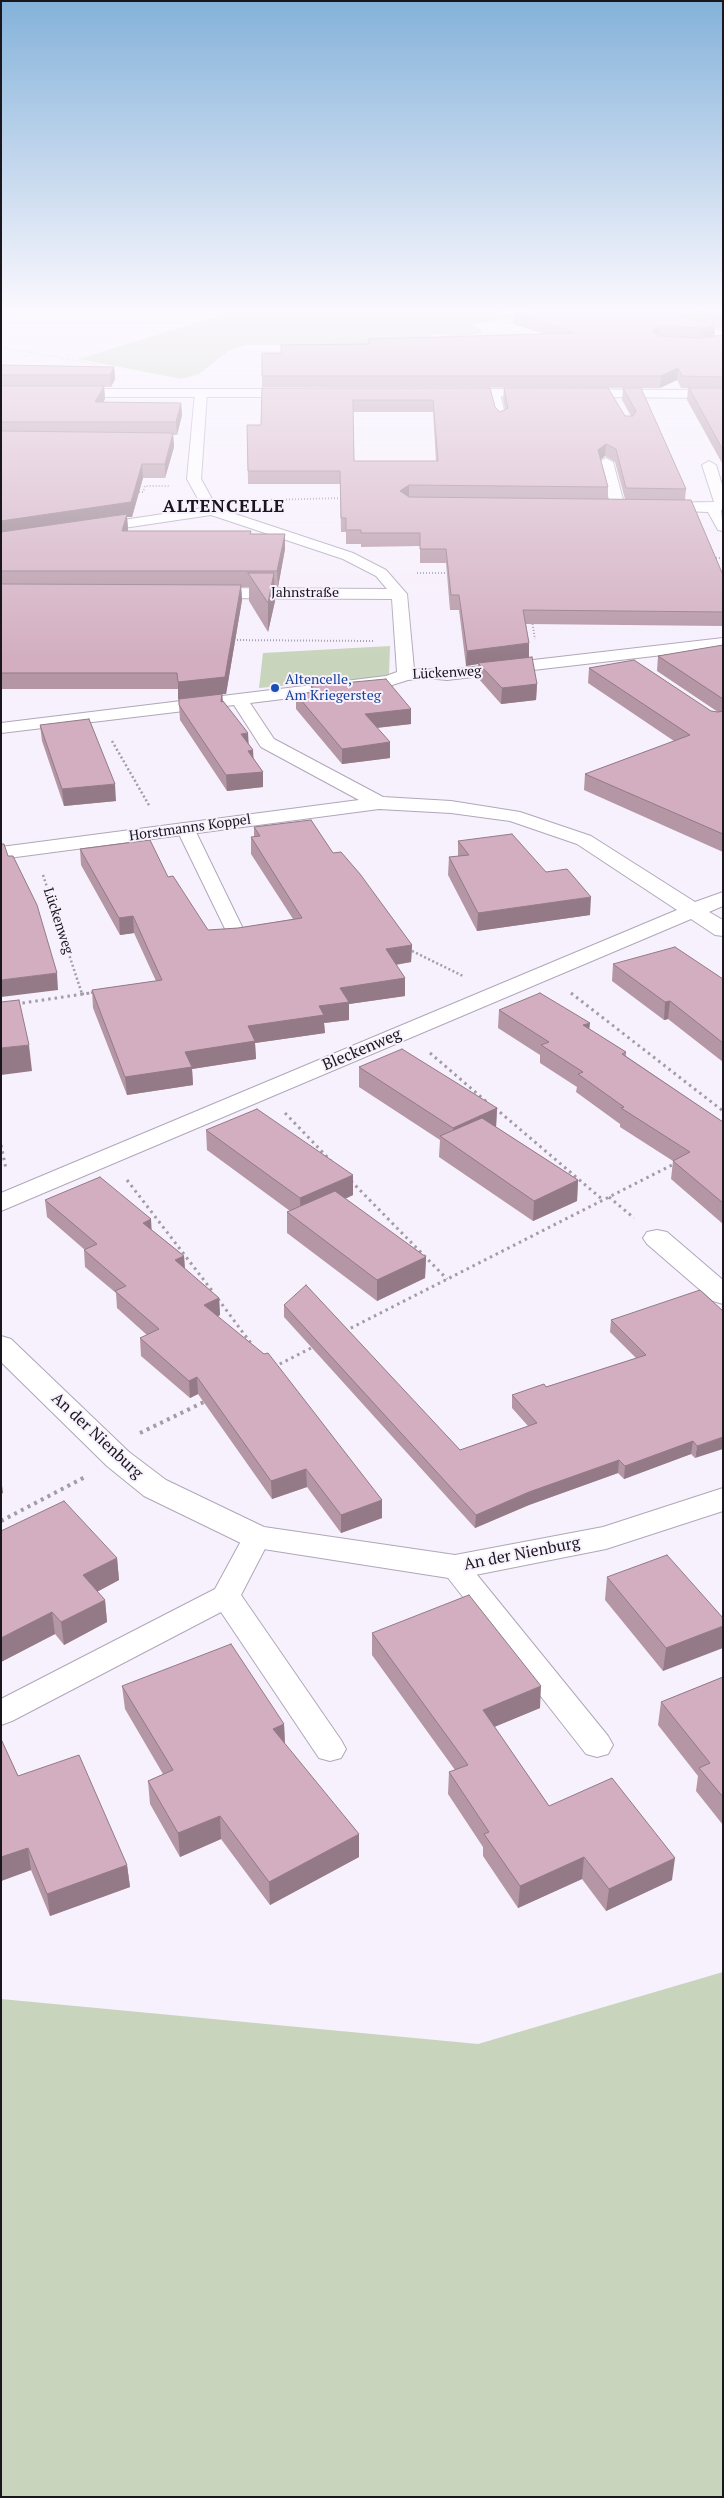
<!DOCTYPE html>
<html>
<head>
<meta charset="utf-8">
<style>
  body { margin:0 }
  #map { position:relative; width:724px; height:2498px; overflow:hidden; background:#f7f0fd; font-family:"PT Serif",serif }
  canvas { display:block }
  .frame { position:absolute; inset:0; border:2px solid #1a161d; pointer-events:none }
</style>
</head>
<body>
<div id="map">
<canvas width="724" height="2498"></canvas>
<div class="frame"></div>
</div>
<script>
const c = document.querySelector('canvas').getContext('2d');
c.lineJoin = 'round';
function fill(path, color) {
  c.fillStyle = color;
  c.fill(path, 'evenodd');
}
function poly(rows) {
  const path = new Path2D();
  for (const r of rows) {
    path.moveTo(r[0], r[1]);
    for (let i = 2; i < r.length; i += 2) path.lineTo(r[i], r[i + 1]);
  }
  return path;
}
function stroke(path, color, width, dash) {
  c.strokeStyle = color;
  c.lineWidth = width;
  c.lineCap = dash ? 'butt' : 'round';
  c.setLineDash(dash || []);
  c.stroke(path);
}
function drawText(font, color, halo, rows, align = 'center') {
  c.font = font + ' "PT Serif",serif';
  c.lineWidth = 4;
  c.setLineDash([]);
  c.textBaseline = 'middle';
  c.strokeStyle = halo;
  c.fillStyle = color;
  for (const [text, x, y, turn = 0] of rows) {
    c.save();
    c.translate(x, y);
    c.rotate((+turn || 0) * Math.PI / 180);
    c.textAlign = isNaN(turn) ? turn : align;
    if (halo) c.strokeText(text, 0, 0);
    c.fillText(text, 0, 0);
    c.restore();
  }
}
const green = poly([
  [239,310,504,310,496,311,513,317,474,324,483,333,455,336,435,334,420,339,367,345,245,345,228,351,199,374,181,379,78,359],
  [390,646,389,676,259,688,263,653],
  [723,1972,723,2497,1,2497,1,1999,478,2044]
]);
const pathFar4 = poly([
  [511,310,501,311,517,317],
  [500,335,489,333,483,323,515,318],
  [460,336,489,333],
  [1,347,99,365]
]);
const pathFar3 = poly([
  [139,492,143,492,145,486,169,486],
  [265,500,343,498],
  [713,558,723,558],
  [417,573,451,573],
  [532,621,535,639],
  [231,640,373,641]
]);
const pathFar2 = poly([
  [112,741,150,807],
  [43,875,82,994],
  [408,949,463,976],
  [82,994,96,992]
]);
const pathFar1 = poly([
  [571,993,723,1111],
  [16,1004,90,993],
  [430,1053,488,1103],
  [495,1108,603,1200],
  [285,1113,331,1161],
  [1,1145,6,1169],
  [127,1180,213,1292],
  [351,1181,447,1279],
  [609,1197,634,1218],
  [218,1299,253,1346],
  [345,1331,674,1164],
  [274,1367,315,1346]
]);
const path = poly([
  [140,1433,206,1401],
  [1,1521,87,1476]
]);
const service = poly([
  [495,390,500,393,506,419,501,422,496,419,490,393,495,390],
  [185,823,191,824,194,828,247,937,245,941,238,943,231,941,229,937,176,828,179,824,185,823],
  [257,1527,267,1530,271,1537,241,1595,341,1740,346,1749,341,1758,330,1761,319,1758,221,1612,12,1721,1,1725,1,1699,215,1589,247,1530,257,1527],
  [455,1557,465,1560,608,1736,613,1745,608,1754,597,1757,586,1754,445,1574,441,1567,445,1560,455,1557]
]);
const minor = poly([
  [635,310,650,310,723,331,723,338,635,310],
  [201,389,207,393,201,479,217,508,353,553,386,570,407,594,414,669,447,670,723,638,723,648,447,680,427,678,408,680,389,686,250,703,274,739,383,797,451,801,520,812,591,836,695,902,723,892,723,906,709,912,723,920,723,936,715,935,691,919,1,1211,1,1193,677,910,577,844,510,821,451,813,379,809,1,859,1,847,359,800,261,747,234,705,1,733,1,723,386,676,397,672,392,599,203,598,195,593,203,588,387,589,376,576,343,559,211,515,90,533,85,532,83,529,90,525,203,508,187,479,195,393,201,389],
  [606,458,613,462,625,507,623,510,618,511,611,507,599,462,606,458],
  [709,461,716,465,723,488,723,509,721,510,723,531,718,530,708,512,651,510,649,507,651,504,656,503,714,502,702,465,709,461],
  [657,1230,667,1232,723,1280,723,1304,713,1301,647,1244,643,1238,647,1232,657,1230],
  [1,1336,11,1339,129,1452,166,1480,264,1527,455,1555,603,1527,723,1488,723,1511,606,1549,455,1579,257,1548,245,1545,144,1496,107,1466,1,1362,1,1336]
]);
const tertiary = poly([
  [1,389,299,389,305,393,299,397,1,397,1,389],
  [454,389,723,390,723,398,450,396,448,393,454,389]
]);
const wall = poly([
  [540,310,723,310,723,329,715,327,714,336,723,335,723,465,687,400,688,388,681,388,677,380,660,388,262,387,262,376,368,344,368,339,544,334,513,324,514,313],
  [1,365,114,367,115,379,111,387,104,387,105,399,103,402,181,403,182,415,177,435,173,435,174,447,165,478,143,478,132,517,127,517,128,529,128,531,251,534,285,549,278,587,274,587,275,601,268,632,249,601,249,587,241,587,242,600,226,694,222,694,223,701,248,744,254,759,263,772,263,787,227,791,180,720,178,689,1,689],
  [262,388,490,388,495,407,500,412,505,409,503,400,504,388,625,416,631,416,622,400,623,388,686,489,685,500,723,575,723,626,526,624,529,643,529,657,537,684,536,700,501,704,478,678,478,664,466,666,459,610,450,610,446,563,420,563,420,546,361,547,361,544,346,544,346,532,341,532,340,484,248,484,247,425,261,425],
  [353,412,433,412,436,461,354,461],
  [605,456,615,462,625,499,608,499,608,487,601,460],
  [723,645,723,852,584,790,585,774,674,741,588,683,589,668,711,711,718,712,657,671,658,656],
  [311,686,411,709,411,724,377,728,390,742,390,758,342,764,296,709,296,694,311,693],
  [40,725,116,801,64,806,42,741],
  [254,827,333,853,412,945,411,962,396,965,405,978,405,996,349,1004,349,1020,324,1023,325,1033,255,1043,256,1059,192,1069,193,1085,127,1095,93,1008,92,990,156,981,134,933,120,935,81,865,80,849,168,877,208,930,238,928,293,919,251,854,251,837,254,837],
  [458,841,546,872,590,915,477,931,448,875,449,857,458,856],
  [613,964,723,979,723,1062,668,1019,664,1020,612,981],
  [499,1010,589,1029,626,1052,626,1056,723,1122,723,1224,671,1179,673,1161,620,1127,620,1124,576,1092,577,1087,540,1063,540,1055,498,1028],
  [359,1067,497,1108,496,1127,578,1180,577,1201,533,1221,439,1157,440,1140,359,1087],
  [206,1130,353,1195,345,1199,426,1257,425,1278,377,1301,287,1233,287,1212,290,1211,207,1150],
  [45,1200,152,1230,184,1256,185,1269,219,1298,220,1315,218,1316,382,1500,382,1518,341,1533,307,1487,272,1499,198,1394,190,1398,141,1356,140,1338,147,1335,117,1308,116,1293,85,1267,84,1250,85,1250,47,1217],
  [284,1305,460,1450,528,1426,512,1408,512,1395,546,1387,636,1358,610,1332,611,1320,723,1311,695,1458,691,1454,624,1479,618,1473,529,1505,475,1528,284,1317],
  [1,1531,117,1558,119,1580,97,1592,105,1600,107,1622,64,1645,55,1634,1,1662],
  [607,1577,723,1618,663,1671,605,1600],
  [372,1633,540,1708,494,1727,549,1806,672,1880,606,1911,582,1879,518,1908,483,1856,483,1847,448,1794,449,1772,455,1770,372,1655],
  [723,1677,723,1825,696,1791,698,1776,658,1725,661,1702],
  [122,1686,284,1724,285,1744,359,1857,270,1905,221,1839,180,1857,150,1804,148,1781,163,1774,125,1709],
  [1,1739,18,1776,127,1865,130,1887,50,1916,31,1870,1,1881]
]);
const shadedWall = poly([
  [659,326,658,337,652,330],
  [715,326,714,337,700,339,701,328],
  [114,367,115,379,111,387,110,375],
  [678,368,677,380,660,388,661,376],
  [104,386,105,399,96,415,95,402],
  [181,403,182,415,177,435,176,422],
  [173,433,174,447,165,478,165,464],
  [606,444,605,456,597,462,598,450],
  [142,464,143,478,132,517,127,517,128,529,123,546,1,536,1,521],
  [409,485,409,498,400,491],
  [285,534,285,549,278,587,277,571],
  [274,573,275,601,268,632,268,603],
  [241,585,242,600,226,694,222,694,223,708,178,699,178,682],
  [529,643,529,659,478,663,478,664,466,666,467,651],
  [537,684,536,700,501,704,502,688],
  [411,709,411,724,365,729,365,714],
  [248,733,249,748,241,734],
  [390,742,390,758,342,764,342,749],
  [253,750,254,766,248,751],
  [263,772,263,787,227,791,226,775],
  [115,784,116,801,64,806,62,789],
  [591,897,590,915,477,931,478,913],
  [133,916,134,933,120,935,119,918],
  [412,945,411,962,386,966,386,949],
  [57,973,58,990,1,997,1,980],
  [405,978,405,996,349,1004,349,1020,324,1023,325,1033,255,1043,256,1059,192,1069,193,1085,127,1095,125,1077,185,1052,248,1026,319,1006,340,988],
  [670,1001,668,1019,664,1020,665,1002],
  [590,1023,588,1041,583,1025],
  [29,1045,32,1071,1,1075,1,1048],
  [497,1108,496,1128,453,1145,453,1128],
  [353,1175,353,1195,301,1219,300,1198],
  [578,1180,577,1201,533,1221,534,1201],
  [151,1219,152,1236,143,1223],
  [184,1256,185,1273,175,1260],
  [426,1257,425,1278,377,1301,377,1280],
  [219,1298,220,1315,205,1322,204,1305],
  [197,1377,198,1394,190,1398,189,1381],
  [723,1437,723,1449,695,1458,697,1446],
  [693,1441,691,1454,624,1479,625,1466],
  [619,1460,618,1473,529,1505,475,1528,476,1515,529,1492],
  [306,1469,307,1487,272,1499,271,1481],
  [1,1478,3,1493,1,1494],
  [382,1500,382,1518,341,1533,341,1515],
  [117,1558,119,1580,85,1598,83,1575],
  [105,1600,107,1622,64,1645,61,1622],
  [52,1612,55,1634,1,1662,1,1638],
  [723,1626,723,1648,663,1671,666,1648],
  [541,1686,540,1708,482,1732,483,1710],
  [284,1724,285,1747,273,1729],
  [220,1816,221,1839,180,1857,178,1833],
  [359,1834,359,1857,270,1905,269,1882],
  [28,1848,31,1870,1,1881,1,1857],
  [584,1857,582,1879,518,1908,520,1886],
  [675,1858,672,1880,606,1911,609,1889],
  [127,1865,130,1887,50,1916,47,1894]
]);
const building = poly([
  [540,310,665,310,715,326,701,328,659,326,652,330,659,336,701,338,723,335,723,377,682,376,678,368,661,376,262,376,262,353,281,353,281,345,370,344,368,339,575,333,514,313,540,310],
  [693,310,723,310,723,318,693,310],
  [1,365,114,367,110,375,1,375,1,365],
  [1,386,104,386,95,402,181,403,176,422,1,422,1,386],
  [262,388,490,388,495,407,500,412,508,408,504,388,608,388,625,416,633,416,636,411,623,388,641,388,686,489,626,488,616,449,606,444,598,450,608,487,409,485,400,491,409,497,691,500,723,575,723,612,523,610,529,643,467,651,459,595,451,595,446,549,420,549,420,533,361,533,361,530,346,530,346,518,341,518,340,471,248,471,247,425,261,425,262,388],
  [353,400,433,400,438,461,354,461,353,400],
  [689,388,723,388,723,450,689,388],
  [1,431,173,433,165,464,142,464,131,502,1,521,1,431],
  [127,514,122,531,251,531,250,534,285,534,277,571,1,571,1,532,127,514],
  [248,573,274,573,268,603,248,573],
  [1,584,241,585,225,677,178,682,177,673,1,673,1,584],
  [723,645,723,699,658,656,723,645],
  [532,657,537,684,502,688,478,663,532,657],
  [634,660,711,711,718,712,723,711,723,834,585,774,690,735,589,668,634,660],
  [386,679,411,709,365,714,390,742,342,749,296,694,315,692,311,686,386,679],
  [222,694,221,702,223,701,248,733,241,734,253,750,248,751,263,772,226,775,179,705,179,699,222,694],
  [89,719,115,784,62,789,40,725,89,719],
  [311,820,333,853,341,852,360,874,412,945,386,949,405,978,340,988,349,1002,319,1006,324,1015,248,1026,255,1041,185,1052,192,1067,125,1077,92,990,162,980,133,916,119,918,80,849,150,840,168,877,173,876,208,930,238,928,302,918,251,837,260,836,254,827,311,820],
  [512,834,546,872,567,869,591,897,478,913,449,857,469,855,458,841,512,834],
  [1,844,4,844,8,856,13,856,37,905,57,973,1,980,1,844],
  [675,947,723,979,723,1043,670,1001,665,1002,613,964,675,947],
  [540,993,590,1023,583,1025,626,1052,622,1054,723,1122,723,1203,673,1161,690,1152,621,1108,624,1107,578,1074,583,1072,541,1045,549,1042,499,1010,540,993],
  [19,1000,29,1045,1,1048,1,1002,19,1000],
  [402,1049,497,1108,453,1128,359,1067,402,1049],
  [257,1109,353,1175,300,1198,206,1130,257,1109],
  [482,1118,578,1180,534,1201,440,1136,482,1118],
  [100,1177,151,1219,143,1223,184,1256,175,1260,219,1298,204,1305,264,1354,268,1353,382,1500,341,1515,306,1469,271,1481,197,1377,189,1381,140,1338,159,1329,115,1291,126,1286,84,1250,97,1244,45,1200,100,1177],
  [335,1191,426,1257,377,1280,287,1212,335,1191],
  [306,1285,460,1450,537,1423,512,1395,544,1384,546,1387,646,1355,611,1320,700,1290,723,1311,723,1437,697,1446,693,1441,625,1466,619,1460,529,1492,476,1515,284,1305,306,1285],
  [64,1501,117,1558,83,1575,105,1600,61,1622,52,1612,1,1638,1,1531,64,1501],
  [667,1555,723,1618,723,1626,666,1648,607,1577,667,1555],
  [469,1595,541,1686,483,1710,549,1806,612,1778,675,1858,609,1889,584,1857,520,1886,484,1834,489,1832,449,1772,468,1765,372,1633,469,1595],
  [231,1644,284,1724,273,1729,359,1834,269,1882,220,1816,178,1833,148,1781,173,1770,122,1686,231,1644],
  [723,1677,723,1797,699,1768,710,1763,661,1702,723,1677],
  [1,1739,18,1776,79,1755,127,1865,47,1894,28,1848,1,1857,1,1739]
]);
const markers = [
  [275,688,5,"#1a4fb4"]
];
const farStreetnames = [
  ["Jahnstraße",305,593],
  ["Lückenweg",447,673,-3],
  ["Horstmanns Koppel",190,828,-8],
  ["Lückenweg",58,921,72]
];
const farTransitnames = [
  ["Altencelle,",285,680],
  ["Am Kriegersteg",285,696]
];
const streetNames = [
  ["Bleckenweg",362,1050,-23],
  ["An der Nienburg",97,1436,43],
  ["An der Nienburg",522,1554,-11]
];
const farDistrictnames = [
  ["ALTENCELLE",224,507]
];
fill(green, '#c8d5bc');
stroke(service, '#b0a7b9', 2);
stroke(minor, '#b0a7b9', 2);
stroke(tertiary, '#b0a7b9', 2);
stroke(pathFar4, '#a29ca7', 1, [1, 2]);
stroke(pathFar3, '#a29ca7', 2, [1, 2]);
stroke(pathFar2, '#a29ca7', 2.5, [2, 2.5]);
stroke(pathFar1, '#a29ca7', 3, [2.5, 4]);
stroke(path, '#a29ca7', 4, [3, 4.5]);
fill(service, '#fff');
fill(minor, '#fff');
fill(tertiary, '#fff');
fill(wall, '#b596a5');
fill(shadedWall, '#937a86');
fill(building, '#d2aec0');
stroke(building, '#937a86', 1);
const sky = c.createLinearGradient(0, 0, 0, 659);
sky.addColorStop(0, '#84b2da');
sky.addColorStop(0.47, '#fbf8fe');
sky.addColorStop(1, '#fbf8fe00');
c.fillStyle = sky;
c.fillRect(0, 0, 724, 659);
for (const [x, y, r, color] of markers) {
  const dot = new Path2D();
  dot.arc(x, y, r, 0, 2 * Math.PI);
  c.fillStyle = color;
  c.fill(dot);
  stroke(dot, '#f7f0fd', 2);
}
drawText('14px', '#1a161d', '#f7f0fd', farStreetnames);
drawText('14px', '#164399', '#f7f0fd', farTransitnames, 'left');
drawText('16px', '#1a161d', '#f7f0fd', streetNames);
c.letterSpacing = '1px';
drawText('bold 18px', '#1a161d', '#f7f0fd', farDistrictnames);
c.letterSpacing = '0px';
</script>
</body>
</html>
